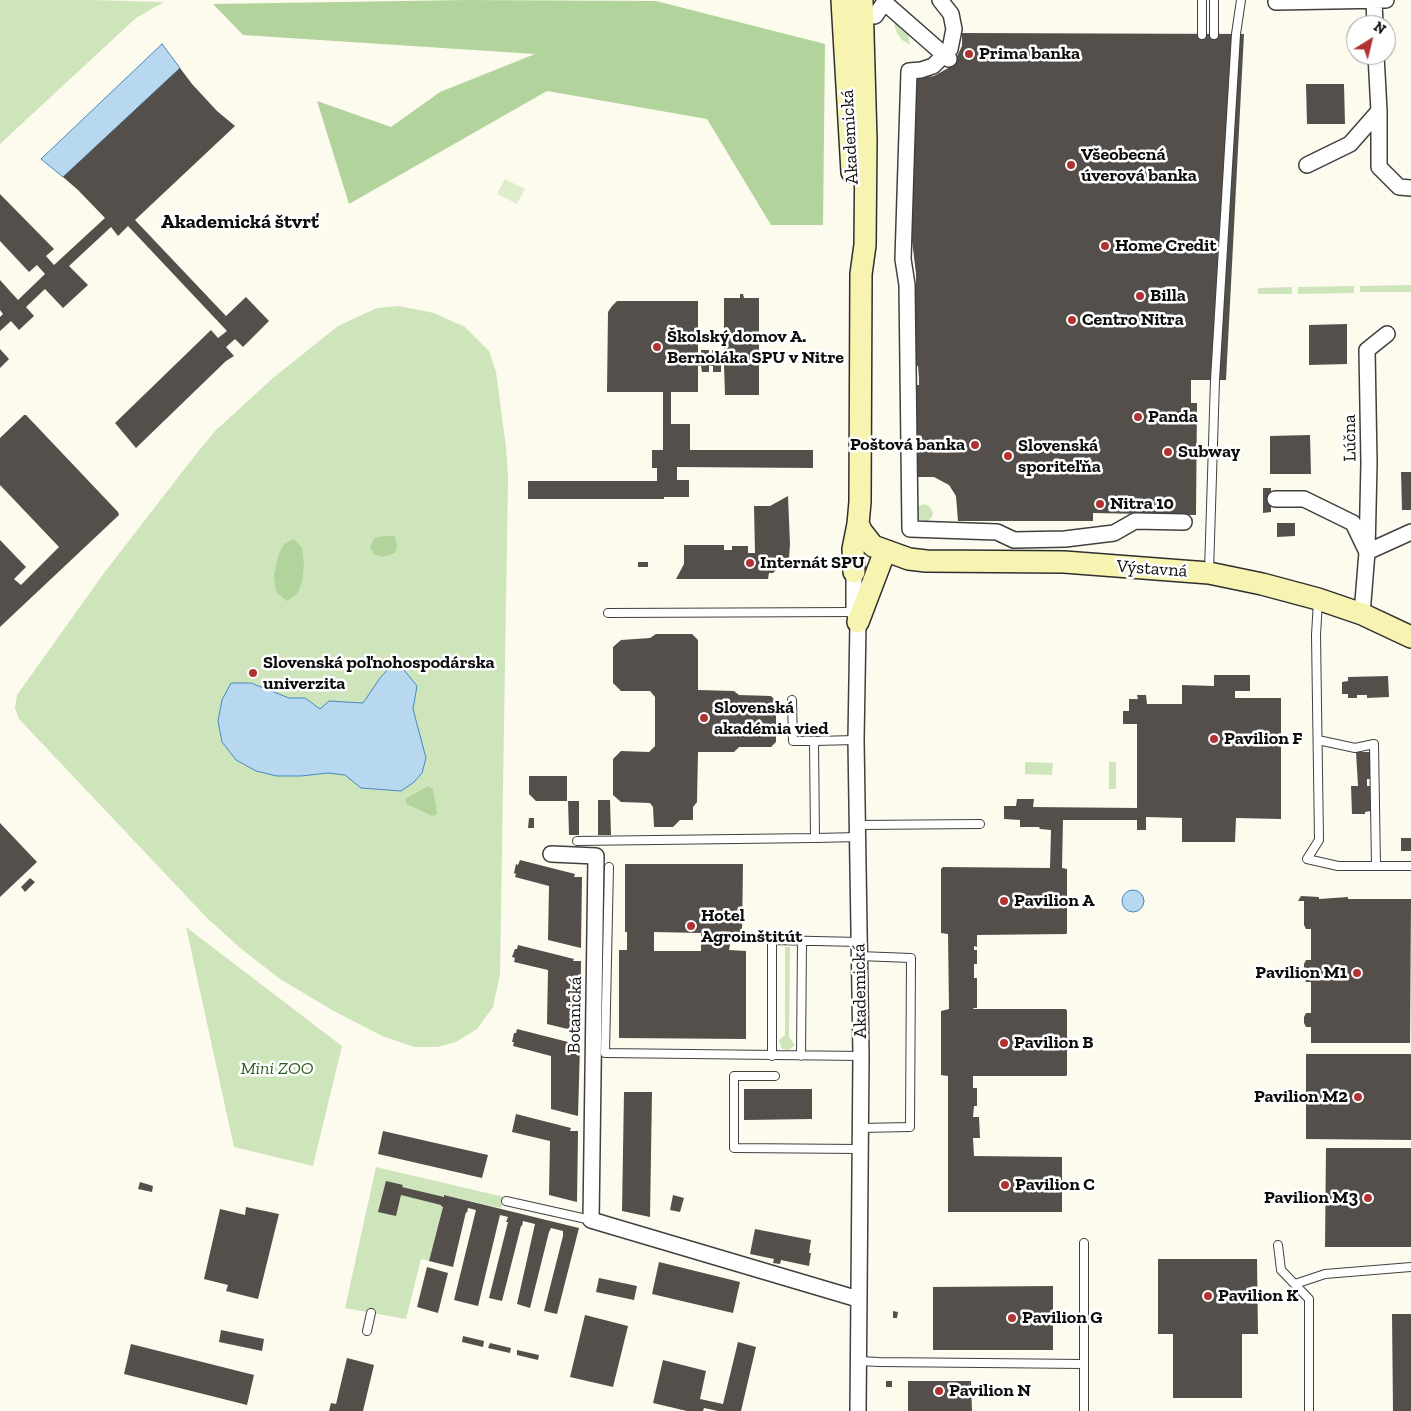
<!DOCTYPE html>
<html>
<head>
<meta charset="utf-8">
<style>
  body { margin:0 }
  #map { position:relative; width:1411px; height:1411px; overflow:hidden; background:#fdfbee; font-family:"Zilla Slab",serif }
  canvas { display:block }
  .north { position:absolute; left:1346px; top:15px; width:50px; height:50px; box-sizing:border-box; background:#fff; border:1px solid #9e9e9e; border-radius:50%; rotate:36deg; font-size:14px; font-weight:700; line-height:20px; text-align:center; color:#0d0d0d }
  .north::after { content:''; display:block; margin:auto; width:18px; height:22px; background:#b03332; clip-path:polygon(50% 0,100% 100%,50% 72%,0 100%) }
</style>
</head>
<body>
<div id="map">
<canvas width="1411" height="1411"></canvas>
<div class="north">N</div>
</div>
<script>
const c = document.querySelector('canvas').getContext('2d');
c.lineJoin = 'round';
function fill(path, color) {
  c.fillStyle = color;
  c.fill(path, 'evenodd');
}
function poly(rows) {
  const path = new Path2D();
  for (const r of rows) {
    if (r.length === 3) {
      path.moveTo(r[0] + r[2], r[1]);
      path.arc(r[0], r[1], r[2], 0, 2 * Math.PI);
      continue;
    }
    path.moveTo(r[0], r[1]);
    for (let i = 2; i < r.length; i += 2) path.lineTo(r[i], r[i + 1]);
  }
  return path;
}
function stroke(path, color, width, dash) {
  c.strokeStyle = color;
  c.lineWidth = width;
  c.lineCap = dash ? 'butt' : 'round';
  c.setLineDash(dash || []);
  c.stroke(path);
}
function drawText(font, color, halo, rows, align = 'center') {
  c.font = font + ' "Zilla Slab",serif';
  c.lineWidth = 5;
  c.setLineDash([]);
  c.textBaseline = 'middle';
  c.strokeStyle = halo;
  c.fillStyle = color;
  for (const [text, x, y, turn = 0] of rows) {
    c.save();
    c.translate(x, y);
    c.rotate((+turn || 0) * Math.PI / 180);
    c.textAlign = isNaN(turn) ? turn : align;
    if (halo) c.strokeText(text, 0, 0);
    c.fillText(text, 0, 0);
    c.restore();
  }
}
const green = poly([
  [0,0,92,0,164,2,136,18,0,144],
  [894,24,899,25,908,34,910,45,902,40,897,33],
  [1411,285,1411,292,1360,292,1360,286],
  [1354,286,1354,293,1298,294,1298,287],
  [1292,287,1292,294,1258,294,1258,288],
  [399,306,434,313,465,327,489,351,496,372,506,447,508,477,500,974,493,1007,477,1029,456,1042,438,1047,414,1047,382,1036,332,1010,280,979,240,948,207,918,19,719,15,708,17,695,104,573,193,458,215,431,273,378,338,326,377,308],
  [924,504,930,507,933,513,932,517,926,523,917,523,916,507],
  [1025,762,1053,763,1052,775,1025,774],
  [1109,762,1116,762,1116,789,1109,789],
  [186,927,342,1046,313,1166,234,1147],
  [785,947,790,947,789,1037,795,1045,789,1050,782,1049,779,1040,785,1035],
  [376,1167,504,1197,501,1208,444,1195,441,1206,443,1207,429,1261,421,1259,406,1319,345,1308]
]);
const forest = poly([
  [467,0,656,1,825,44,823,225,771,225,707,119,547,91,349,204,317,101,391,127,440,92,535,54,243,35,213,4],
  [385,536,395,536,397,547,395,553,383,557,374,554,370,547,374,538],
  [294,539,302,548,304,564,302,582,297,594,287,601,276,592,274,576,278,556,284,544],
  [428,786,433,789,437,814,432,816,407,804,405,799]
]);
const pitch = poly([
  [505,179,525,189,517,204,497,194]
]);
const water = poly([
  [162,44,180,68,63,177,41,159,162,44],
  [390,667,404,670,417,686,413,709,426,758,422,773,414,782,401,791,361,788,345,775,328,773,301,776,277,776,256,771,236,760,222,742,218,721,222,700,231,683,251,683,289,698,305,698,320,709,329,701,363,703,380,678,390,667],
  [1133,901,11]
]);
const building = poly([
  [962,33,1244,34,1226,380,1191,380,1191,403,1197,403,1196,515,1093,513,1093,521,958,521,956,496,949,485,934,477,915,477,916,385,919,385,919,378,918,366,915,366,916,274,910,223,917,78,934,76,950,67,948,65,956,58,962,46],
  [180,68,192,84,217,111,235,126,135,220,226,316,246,297,269,321,243,347,235,339,226,347,234,356,226,361,136,448,115,423,211,330,218,338,227,331,128,226,118,236,111,227,69,266,88,285,63,308,45,289,26,307,34,316,19,330,11,321,0,331,0,317,3,314,0,310,0,280,18,300,45,274,37,265,29,272,0,241,0,194,54,249,46,256,54,265,105,218,78,190,63,177],
  [1306,84,1344,84,1345,124,1307,124],
  [740,294,743,294,744,298,759,298,759,395,725,395,724,365,721,365,721,372,713,372,713,366,709,366,709,372,702,372,701,366,698,366,698,392,671,392,671,424,690,424,690,450,813,450,813,468,677,467,677,480,689,480,689,497,664,497,664,499,528,499,528,481,657,481,657,468,652,468,652,450,663,450,663,392,607,392,608,312,612,306,617,301,698,301,698,357,701,357,701,350,709,350,709,357,712,357,712,350,721,350,721,357,724,357,724,298,740,298],
  [1347,324,1347,364,1309,365,1309,325],
  [0,349,9,359,0,368],
  [24,415,26,415,118,512,119,515,0,627,0,540,26,567,14,579,21,585,59,547,0,485,0,438],
  [1310,435,1311,474,1270,474,1270,436],
  [1401,472,1411,472,1411,510,1402,510],
  [1263,488,1271,488,1271,512,1263,513],
  [788,496,790,544,789,559,782,559,782,564,773,573,769,573,768,579,676,579,684,564,684,545,724,545,724,550,732,550,732,546,748,546,748,553,755,553,754,506,770,506],
  [1277,523,1295,523,1295,536,1277,537],
  [638,562,648,562,648,567,638,567],
  [656,634,692,634,698,640,698,690,734,691,739,695,771,696,776,701,776,742,771,747,739,747,734,752,698,752,697,802,693,807,693,820,680,820,673,827,654,827,653,807,650,803,621,802,613,795,613,759,621,751,649,752,655,746,655,697,650,691,621,691,613,683,613,647,621,640,650,638],
  [1214,675,1250,675,1250,691,1235,691,1235,698,1281,698,1281,819,1236,818,1235,842,1182,842,1182,818,1146,817,1146,830,1137,830,1137,820,1063,820,1062,868,1067,869,1067,933,1066,934,977,935,977,947,974,946,974,950,977,950,977,964,974,964,974,978,977,978,977,1008,974,1008,973,1009,1066,1009,1067,1011,1067,1075,1066,1076,973,1076,973,1088,977,1088,977,1106,974,1106,973,1117,979,1117,980,1138,973,1138,974,1156,1062,1157,1062,1212,948,1212,948,1076,941,1075,941,1011,949,1009,948,934,941,933,941,869,943,867,1050,868,1051,830,1040,829,1039,827,1020,827,1020,820,1004,819,1004,806,1016,806,1017,799,1034,799,1033,807,1137,808,1137,724,1123,724,1123,711,1129,711,1129,699,1138,699,1137,695,1146,695,1147,704,1182,704,1182,685,1214,686],
  [1388,676,1389,697,1367,698,1367,695,1357,695,1357,698,1348,698,1348,694,1342,694,1342,682,1348,681,1348,677],
  [1356,752,1370,752,1371,779,1367,779,1367,786,1371,786,1371,811,1365,812,1365,814,1352,814,1351,786,1358,786],
  [529,776,567,776,567,801,536,801,529,794],
  [598,800,610,800,611,835,598,835],
  [568,801,579,801,579,835,569,835],
  [529,818,534,818,534,828,528,828],
  [0,823,37,862,0,897],
  [1401,838,1411,838,1411,851,1401,851],
  [520,860,575,874,574,877,582,877,581,948,548,940,549,886,515,877,516,874,514,873,516,864,518,865],
  [625,864,743,864,742,934,732,934,729,950,746,951,746,1039,619,1038,619,950,627,950,627,932,625,932],
  [654,932,701,933,701,951,654,951],
  [30,878,35,882,25,892,21,887],
  [1301,896,1319,897,1319,899,1348,897,1348,899,1411,899,1410,1043,1311,1043,1311,1027,1306,1027,1304,1023,1304,1017,1306,1013,1311,1013,1311,982,1306,982,1304,978,1304,964,1306,960,1311,960,1311,929,1306,929,1304,925,1304,901,1298,901],
  [518,945,574,959,573,961,581,961,580,1032,547,1024,548,970,514,962,515,958,512,957,515,949,517,949],
  [517,1029,572,1043,571,1046,580,1045,578,1116,551,1109,551,1056,513,1046,514,1042,512,1042,514,1033,516,1033],
  [1306,1054,1411,1054,1411,1140,1306,1139],
  [744,1089,812,1089,812,1119,744,1120],
  [624,1092,652,1092,650,1217,622,1211],
  [516,1114,571,1128,570,1131,578,1131,577,1202,549,1195,550,1141,512,1132],
  [383,1131,488,1155,482,1178,378,1154],
  [1326,1148,1411,1148,1411,1247,1325,1247],
  [386,1181,403,1185,402,1187,444,1197,444,1195,579,1228,557,1314,544,1311,563,1236,563,1231,551,1228,549,1232,530,1308,517,1304,535,1224,523,1221,522,1226,521,1226,502,1301,489,1298,508,1222,506,1222,508,1217,500,1215,478,1306,454,1300,476,1210,468,1208,467,1213,466,1212,453,1267,429,1261,443,1207,441,1206,441,1205,401,1195,396,1216,378,1212],
  [140,1182,153,1186,152,1192,138,1189],
  [673,1195,684,1198,680,1212,670,1210],
  [246,1207,279,1214,258,1299,226,1291,228,1285,204,1279,220,1209,245,1215],
  [755,1229,811,1240,809,1253,811,1253,809,1266,781,1260,780,1264,773,1263,774,1259,750,1254],
  [1158,1259,1257,1259,1258,1334,1242,1334,1242,1398,1173,1398,1173,1334,1158,1334],
  [659,1262,740,1282,733,1313,652,1294],
  [427,1267,448,1273,438,1313,417,1307],
  [599,1278,637,1286,634,1300,596,1292],
  [1053,1286,1053,1350,933,1350,933,1287],
  [893,1311,898,1312,897,1318,893,1318],
  [1392,1314,1411,1314,1411,1411,1393,1411],
  [585,1315,628,1326,613,1387,570,1377],
  [221,1330,264,1339,262,1351,219,1342],
  [463,1336,484,1341,483,1347,462,1342],
  [738,1342,756,1347,741,1411,718,1411,704,1408,703,1411,687,1411,653,1403,663,1360,706,1371,700,1399,723,1404],
  [490,1343,511,1348,510,1353,488,1348],
  [131,1344,254,1375,247,1405,124,1374],
  [517,1350,539,1355,538,1360,517,1355],
  [347,1358,374,1365,363,1411,329,1411,331,1403,336,1404],
  [886,1381,892,1381,892,1387,886,1387],
  [908,1381,971,1381,972,1411,908,1411]
]);
const lane = poly([
  [1202,35,1202,0],
  [1214,35,1214,0],
  [1209,571,1215,380,1236,34,1241,0],
  [1318,601,1316,635,1319,840,1307,859,1338,866,1411,866],
  [608,613,854,612],
  [792,700,793,741,814,741,815,838,859,837],
  [1318,740,1355,748,1374,744,1376,866],
  [814,741,856,740],
  [858,825,980,824],
  [577,841,815,838],
  [609,867,605,1053,861,1056],
  [859,956,911,958,910,1127,860,1128],
  [772,1056,772,940,859,942],
  [801,1056,802,941],
  [775,1076,734,1076,734,1148,860,1149],
  [506,1201,591,1220],
  [1278,1245,1281,1270,1309,1299,1309,1411],
  [1295,1284,1325,1274,1411,1267],
  [367,1331,371,1313],
  [858,1361,879,1362,1084,1364],
  [1084,1411,1084,1243]
]);
const street = poly([
  [940,0,951,14,954,29,950,49,933,66,921,70,909,71,903,259,907,285,910,529,997,532,1014,540,1065,539,1114,533,1135,521,1184,522],
  [1374,1,1375,25],
  [884,2,949,59],
  [1276,2,1386,0],
  [875,16,886,0],
  [1376,55,1379,111,1379,167,1399,187,1411,188],
  [1307,165,1350,144,1379,111],
  [1275,499,1304,499,1353,523,1367,552,1411,532],
  [854,572,854,612,858,622,856,740,861,1056,858,1411],
  [1362,614,1367,552,1369,463,1367,350,1387,334],
  [551,854,596,856,591,1220,858,1299]
]);
const secondary = poly([
  [842,0,852,172],
  [858,524,862,532,873,546,909,559,926,561,1064,562,1209,573,1262,584,1318,599,1362,614,1411,637],
  [854,572,853,549,858,524,860,502,861,274,865,245,866,139,862,0],
  [858,622,885,551]
]);
const markers = [
  [969,54,5,"#b03332"],
  [1071,165,5,"#b03332"],
  [1105,246,5,"#b03332"],
  [1140,296,5,"#b03332"],
  [1072,320,5,"#b03332"],
  [657,347,5,"#b03332"],
  [1138,417,5,"#b03332"],
  [975,445,5,"#b03332"],
  [1168,452,5,"#b03332"],
  [1008,456,5,"#b03332"],
  [1100,504,5,"#b03332"],
  [750,563,5,"#b03332"],
  [253,673,5,"#b03332"],
  [704,718,5,"#b03332"],
  [1214,739,5,"#b03332"],
  [1004,901,5,"#b03332"],
  [691,926,5,"#b03332"],
  [1357,973,5,"#b03332"],
  [1004,1043,5,"#b03332"],
  [1358,1097,5,"#b03332"],
  [1005,1185,5,"#b03332"],
  [1368,1198,5,"#b03332"],
  [1208,1296,5,"#b03332"],
  [1012,1318,5,"#b03332"],
  [939,1391,5,"#b03332"]
];
const poiNames = [
  ["Prima banka",979,54],
  ["Všeobecná",1081,155],
  ["úverová banka",1081,176],
  ["Home Credit",1115,246],
  ["Billa",1150,296],
  ["Centro Nitra",1082,320],
  ["Školský domov A.",667,337],
  ["Bernoláka SPU v Nitre",667,358],
  ["Panda",1148,417],
  ["Poštová banka",965,445,"right"],
  ["Slovenská",1018,446],
  ["sporiteľňa",1018,467],
  ["Subway",1178,452],
  ["Nitra 10",1110,504],
  ["Internát SPU",760,563],
  ["Slovenská poľnohospodárska",263,663],
  ["univerzita",263,684],
  ["Slovenská",714,708],
  ["akadémia vied",714,729],
  ["Pavilion F",1224,739],
  ["Pavilion A",1014,901],
  ["Hotel",701,916],
  ["Agroinštitút",701,937],
  ["Pavilion M1",1347,973,"right"],
  ["Pavilion B",1014,1043],
  ["Pavilion M2",1348,1097,"right"],
  ["Pavilion C",1015,1185],
  ["Pavilion M3",1358,1198,"right"],
  ["Pavilion K",1218,1296],
  ["Pavilion G",1022,1318],
  ["Pavilion N",949,1391]
];
const streetNames = [
  ["Akademická",850,137,-93],
  ["Lúčna",1350,438,-91],
  ["Výstavná",1152,569,4],
  ["Akademická",860,991,-91],
  ["Botanická",575,1015,-89]
];
const parkNames = [
  ["Mini ZOO",277,1069]
];
const quarterNames = [
  ["Akademická štvrť",240,222]
];
fill(green, '#cee5bb');
fill(forest, '#b2d49c');
fill(pitch, '#e0edcc');
fill(water, '#b8d8f0');
stroke(water, '#4689c0', 1);
fill(building, '#544f4a');
stroke(lane, '#404040', 10);
stroke(street, '#404040', 18);
stroke(secondary, '#2f2f2f', 24);
stroke(lane, '#fff', 8);
stroke(street, '#fff', 15);
stroke(secondary, '#f7f3b0', 21);
for (const [x, y, r, color] of markers) {
  const dot = new Path2D();
  dot.arc(x, y, r, 0, 2 * Math.PI);
  c.fillStyle = color;
  c.fill(dot);
  stroke(dot, '#fff', 2);
}
drawText('bold 18px', '#0d0d0d', '#fff', poiNames, 'left');
drawText('18px', '#0d0d0d', '#fff', streetNames);
drawText('italic 18px', '#2d5e23', '#fff', parkNames);
drawText('bold 20px', '#0d0d0d', '#fff', quarterNames);
</script>
</body>
</html>
